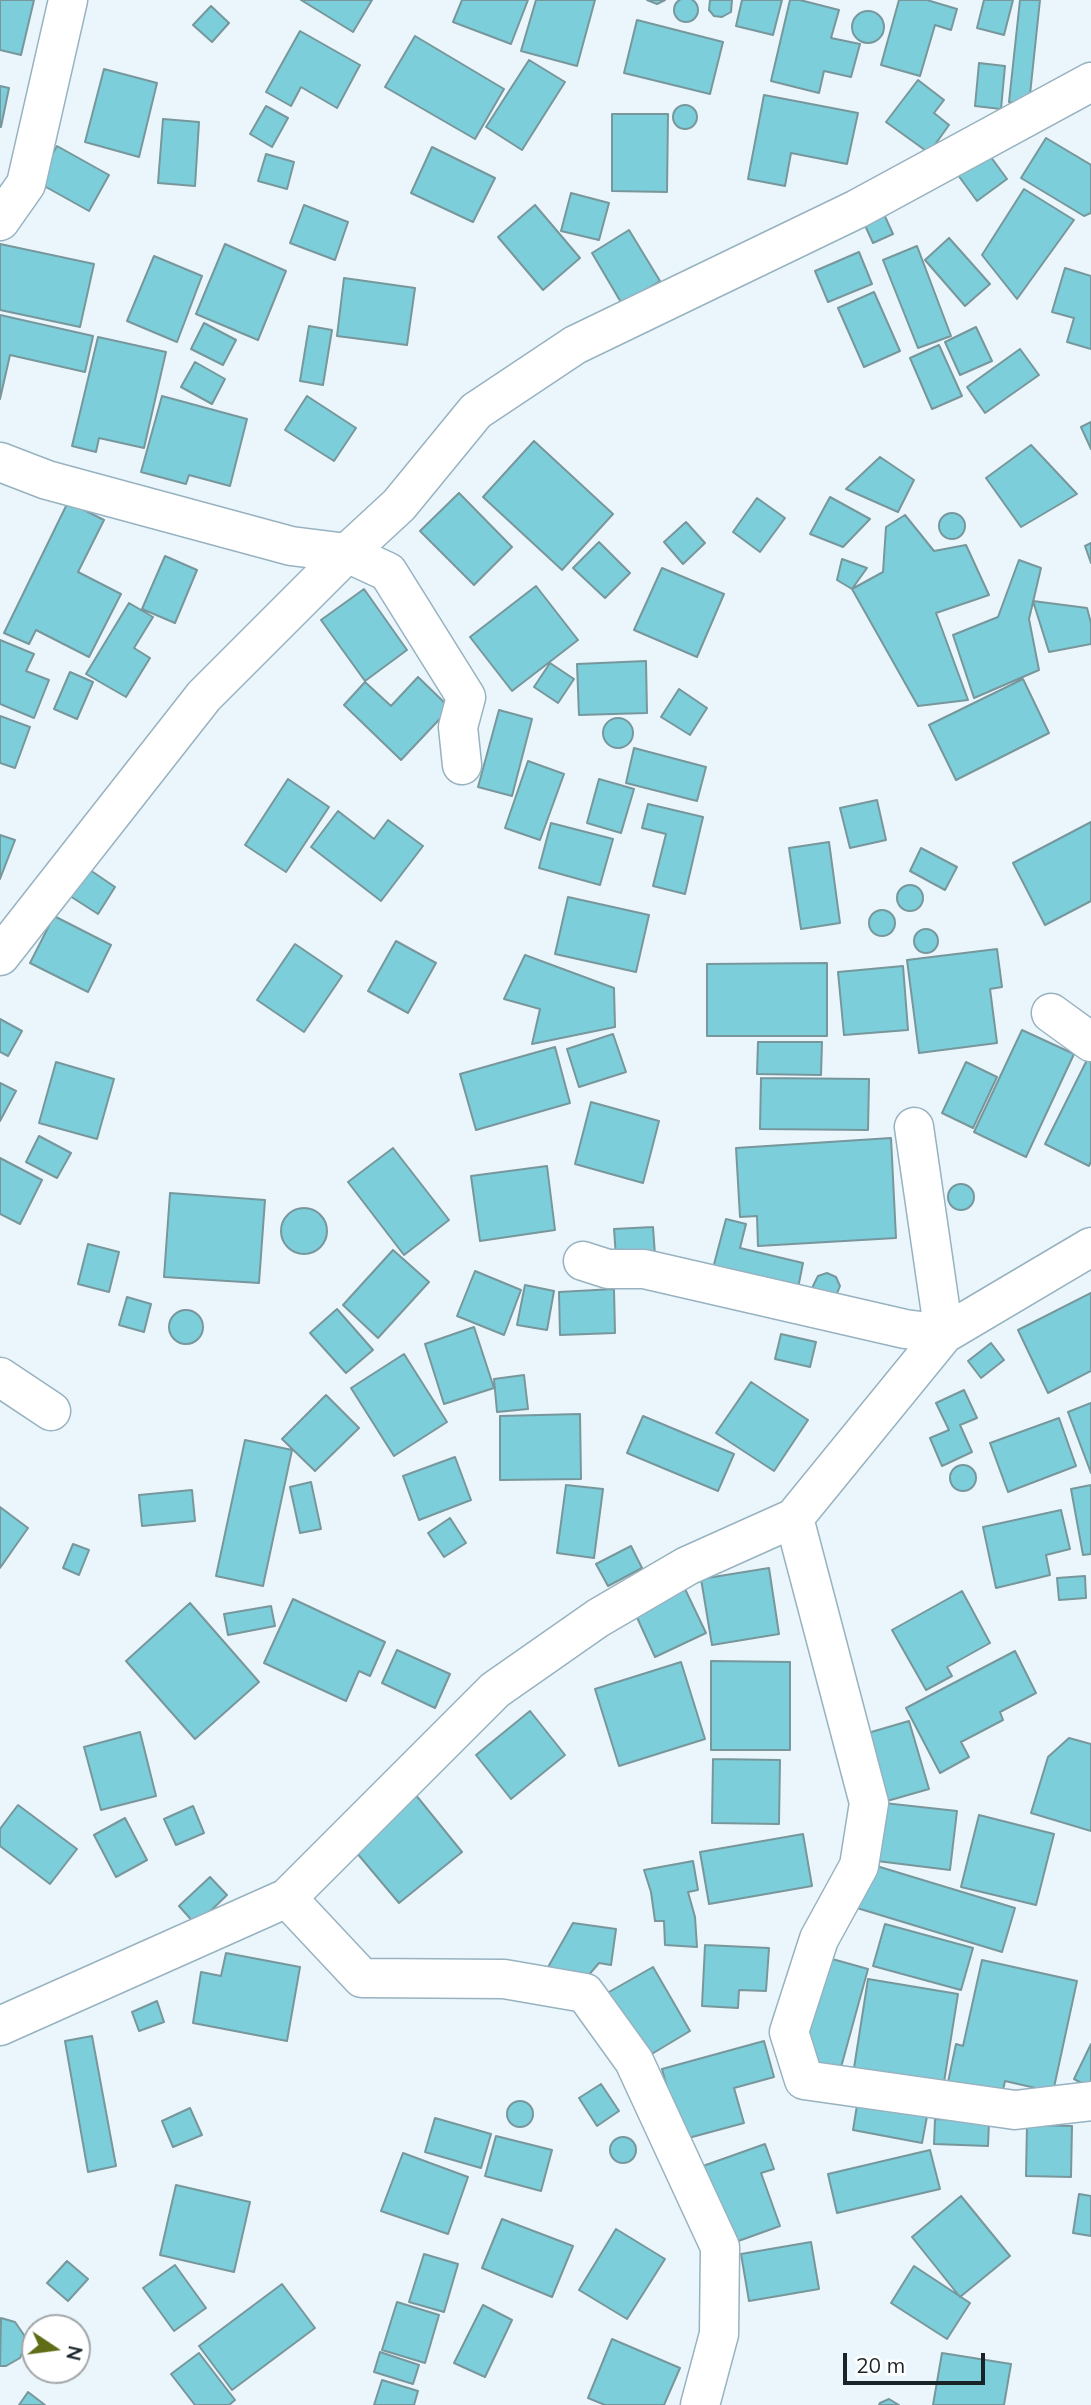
<!DOCTYPE html>
<html>
<head>
<meta charset="utf-8">
<style>
  body { margin:0 }
  #map { position:relative; width:1091px; height:2405px; overflow:hidden; background:#ebf6fc; font-family:Mulish,sans-serif }
  canvas { display:block }
  .north { position:absolute; left:21px; top:2314px; width:70px; height:70px; box-sizing:border-box; background:#fff; border:2px solid #a3a7a9; border-radius:50%; rotate:103deg; font-size:19px; font-weight:700; line-height:28px; text-align:center; color:#192429 }
  .north::after { content:''; display:block; margin:auto; width:24px; height:32px; background:#606d16; clip-path:polygon(50% 0,100% 100%,50% 72%,0 100%) }
  .scale { position:absolute; left:843px; top:2353px; width:142px; height:32px; box-sizing:border-box; border:4px solid #192429; border-top:0; padding-left:9px; font-size:21px; line-height:24px; white-space:nowrap; color:#192429; -webkit-text-stroke:5px #fff; paint-order:stroke }
</style>
</head>
<body>
<div id="map">
<canvas width="1091" height="2405"></canvas>
<div class="north">N</div>
<div class="scale">20 m</div>
</div>
<script>
const c = document.querySelector('canvas').getContext('2d');
c.lineJoin = 'round';
function fill(path, color) {
  c.fillStyle = color;
  c.fill(path, 'evenodd');
}
function poly(rows) {
  const path = new Path2D();
  for (const r of rows) {
    if (r.length === 3) {
      path.moveTo(r[0] + r[2], r[1]);
      path.arc(r[0], r[1], r[2], 0, 2 * Math.PI);
      continue;
    }
    path.moveTo(r[0], r[1]);
    for (let i = 2; i < r.length; i += 2) path.lineTo(r[i], r[i + 1]);
  }
  return path;
}
function stroke(path, color, width, dash) {
  c.strokeStyle = color;
  c.lineWidth = width;
  c.lineCap = dash ? 'butt' : 'round';
  c.setLineDash(dash || []);
  c.stroke(path);
}
const building = poly([
  [686,10,12],
  [0,0,34,0,21,55,0,50,0,0],
  [301,0,372,0,353,32,301,0],
  [462,0,528,0,511,44,453,22,462,0],
  [536,0,595,0,577,66,521,51,536,0],
  [647,0,665,0,657,4,647,0],
  [710,0,732,0,731,12,722,17,714,16,709,10,710,0],
  [742,0,782,0,773,35,736,26,742,0],
  [790,0,800,0,839,10,831,38,860,44,851,77,824,71,819,93,771,81,790,0],
  [899,0,927,0,957,9,951,30,935,25,920,76,881,65,899,0],
  [984,0,1013,0,1004,35,977,28,984,0],
  [1020,0,1040,0,1029,104,1009,102,1020,0],
  [211,6,229,23,212,42,193,25,211,6],
  [868,27,16],
  [637,20,723,42,710,94,624,73,637,20],
  [300,31,360,65,337,108,301,87,291,106,266,92,300,31],
  [415,36,504,89,475,139,385,87,415,36],
  [529,60,565,82,522,150,486,127,529,60],
  [979,63,1005,66,1001,109,975,106,979,63],
  [104,69,157,83,139,157,85,142,104,69],
  [918,80,944,100,934,113,949,125,929,153,886,122,918,80],
  [0,86,9,88,1,127,0,127,0,86],
  [764,95,858,113,847,164,791,153,785,186,748,179,764,95],
  [685,117,12],
  [266,106,288,118,272,147,250,134,266,106],
  [612,114,668,114,667,192,612,191,612,114],
  [163,119,199,122,195,186,158,183,163,119],
  [1046,138,1091,165,1091,213,1084,216,1021,178,1046,138],
  [57,146,109,175,89,211,37,182,57,146],
  [432,147,495,178,473,222,411,193,432,147],
  [985,149,1007,179,977,201,955,171,985,149],
  [266,154,294,162,287,189,258,181,266,154],
  [1024,189,1074,220,1017,299,982,255,1024,189],
  [571,193,609,203,599,240,561,231,571,193],
  [304,205,348,222,335,260,290,243,304,205],
  [535,205,580,258,543,290,498,237,535,205],
  [883,212,893,234,873,243,863,221,883,212],
  [629,230,660,281,622,304,592,253,629,230],
  [949,238,990,284,965,306,925,260,949,238],
  [0,244,94,264,80,327,0,310,0,244],
  [225,244,286,271,258,340,196,314,225,244],
  [917,246,951,336,918,348,883,260,917,246],
  [859,252,872,284,828,302,815,271,859,252],
  [154,256,202,276,177,342,127,321,154,256],
  [1065,268,1091,276,1091,349,1067,342,1074,318,1052,312,1065,268],
  [344,278,415,288,407,345,337,336,344,278],
  [874,292,900,351,864,367,838,308,874,292],
  [0,315,93,336,85,372,10,355,0,399,0,315],
  [204,323,236,340,223,365,191,349,204,323],
  [309,326,332,330,323,385,300,381,309,326],
  [976,327,992,361,960,375,945,342,976,327],
  [98,337,166,352,144,448,99,438,96,452,72,446,98,337],
  [939,345,962,396,932,409,910,358,939,345],
  [1020,349,1039,375,985,413,967,387,1020,349],
  [195,362,225,379,212,404,181,387,195,362],
  [162,396,247,419,230,486,189,475,186,484,141,472,162,396],
  [307,396,356,428,334,461,285,430,307,396],
  [1091,422,1091,449,1081,427,1091,422],
  [534,441,613,514,562,570,483,497,534,441],
  [1031,445,1077,494,1021,527,986,478,1031,445],
  [880,457,914,480,898,512,846,489,880,457],
  [459,493,512,547,474,585,420,531,459,493],
  [830,497,870,519,843,547,810,534,830,497],
  [757,498,785,518,760,552,733,532,757,498],
  [68,502,104,520,78,572,121,594,89,657,36,630,29,644,4,633,68,502],
  [952,526,13],
  [905,515,934,551,966,545,989,595,936,613,968,700,918,706,852,589,883,572,886,527,905,515],
  [686,522,705,543,683,564,664,542,686,522],
  [599,542,630,573,605,598,573,568,599,542],
  [1091,543,1091,563,1085,546,1091,543],
  [165,556,197,570,175,623,142,609,165,556],
  [842,559,867,568,852,589,837,580,842,559],
  [1019,560,1041,568,1029,619,1039,670,974,698,953,635,998,617,1019,560],
  [662,568,724,594,697,657,634,630,662,568],
  [536,586,578,640,512,691,470,637,536,586],
  [364,589,407,650,365,681,321,620,364,589],
  [1033,601,1087,608,1091,623,1091,644,1049,652,1033,601],
  [129,603,153,617,134,648,150,658,126,697,86,674,129,603],
  [0,640,34,654,26,671,49,680,34,718,0,704,0,640],
  [646,661,647,713,579,715,577,664,646,661],
  [550,663,574,679,558,703,534,687,550,663],
  [70,672,93,682,77,719,54,709,70,672],
  [418,677,450,708,401,760,344,705,365,682,391,706,418,677],
  [1023,679,1049,733,956,780,929,725,1023,679],
  [679,689,707,708,690,735,661,717,679,689],
  [499,710,532,719,512,796,478,787,499,710],
  [0,716,30,727,15,768,0,763,0,716],
  [618,733,15],
  [634,748,706,767,697,801,626,783,634,748],
  [528,761,564,774,540,840,505,828,528,761],
  [288,779,329,807,286,872,245,845,288,779],
  [599,779,634,789,621,833,587,823,599,779],
  [877,800,886,840,850,848,840,808,877,800],
  [648,804,703,817,685,894,653,886,666,834,642,828,648,804],
  [338,811,374,839,388,820,423,846,381,901,311,847,338,811],
  [1091,822,1091,901,1045,925,1013,863,1091,822],
  [551,823,613,839,600,885,539,868,551,823],
  [0,835,15,840,0,879,0,835],
  [829,842,840,923,801,929,789,848,829,842],
  [921,848,957,867,945,890,910,871,921,848],
  [87,868,115,887,98,914,70,896,87,868],
  [910,898,13],
  [568,897,649,915,636,972,555,954,568,897],
  [882,923,13],
  [54,916,111,945,88,992,30,963,54,916],
  [926,941,12],
  [396,941,436,963,408,1013,368,991,396,941],
  [295,944,342,976,304,1032,257,1000,295,944],
  [997,949,1002,987,990,989,997,1043,919,1053,907,960,997,949],
  [525,955,614,988,615,1027,532,1044,540,1009,504,999,525,955],
  [827,963,827,1036,707,1036,707,964,827,963],
  [903,966,908,1030,844,1035,838,972,903,966],
  [0,1019,22,1031,8,1056,0,1052,0,1019],
  [1022,1030,1074,1054,1026,1157,974,1132,1022,1030],
  [613,1034,626,1072,579,1087,567,1049,613,1034],
  [758,1042,822,1042,821,1075,757,1074,758,1042],
  [555,1047,570,1103,476,1130,460,1074,555,1047],
  [1087,1060,1091,1062,1091,1161,1089,1166,1045,1144,1087,1060],
  [56,1062,114,1079,97,1139,39,1123,56,1062],
  [966,1062,997,1077,973,1128,942,1113,966,1062],
  [761,1078,869,1079,868,1130,760,1129,761,1078],
  [0,1083,16,1091,0,1121,0,1083],
  [591,1102,659,1121,643,1183,575,1164,591,1102],
  [39,1136,71,1153,57,1178,26,1162,39,1136],
  [891,1138,896,1238,758,1246,757,1216,740,1217,736,1148,891,1138],
  [393,1148,449,1220,404,1255,348,1182,393,1148],
  [0,1158,42,1180,20,1224,0,1214,0,1158],
  [547,1166,555,1230,480,1241,471,1176,547,1166],
  [961,1197,13],
  [170,1193,265,1200,259,1283,164,1277,170,1193],
  [304,1231,23],
  [726,1219,746,1224,740,1248,803,1263,797,1293,712,1272,726,1219],
  [653,1227,655,1255,616,1257,614,1229,653,1227],
  [88,1244,119,1252,109,1292,78,1284,88,1244],
  [393,1250,429,1282,378,1338,343,1305,393,1250],
  [475,1271,521,1290,504,1335,457,1316,475,1271],
  [827,1273,836,1277,840,1286,836,1296,817,1296,813,1286,818,1276,827,1273],
  [525,1285,554,1291,547,1330,517,1325,525,1285],
  [614,1289,615,1333,560,1335,559,1292,614,1289],
  [1091,1293,1091,1371,1048,1393,1018,1330,1091,1293],
  [127,1297,151,1304,144,1332,119,1325,127,1297],
  [337,1309,373,1350,346,1373,310,1333,337,1309],
  [186,1327,17],
  [474,1327,494,1388,444,1404,425,1344,474,1327],
  [781,1334,816,1342,810,1367,775,1359,781,1334],
  [991,1343,1004,1360,981,1378,968,1361,991,1343],
  [404,1354,447,1422,394,1456,351,1388,404,1354],
  [524,1375,528,1409,497,1412,494,1379,524,1375],
  [751,1382,808,1420,774,1471,716,1433,751,1382],
  [964,1390,977,1418,960,1425,972,1452,942,1466,930,1438,949,1430,936,1403,964,1390],
  [326,1395,359,1428,315,1471,282,1439,326,1395],
  [1091,1403,1091,1473,1068,1412,1091,1403],
  [580,1414,581,1479,500,1480,500,1416,580,1414],
  [643,1416,734,1454,718,1491,627,1453,643,1416],
  [1059,1418,1076,1466,1008,1492,990,1443,1059,1418],
  [245,1440,292,1450,263,1586,216,1576,245,1440],
  [455,1457,471,1500,419,1520,403,1476,455,1457],
  [963,1478,13],
  [311,1482,321,1529,300,1533,290,1487,311,1482],
  [566,1485,603,1489,594,1558,557,1553,566,1485],
  [1091,1485,1091,1554,1083,1555,1071,1489,1091,1485],
  [192,1490,195,1521,142,1526,139,1495,192,1490],
  [0,1507,28,1528,0,1568,0,1507],
  [1061,1510,1070,1549,1046,1555,1050,1575,996,1588,983,1527,1061,1510],
  [450,1518,466,1543,444,1557,428,1533,450,1518],
  [73,1544,89,1550,79,1575,63,1568,73,1544],
  [631,1546,642,1568,608,1586,596,1564,631,1546],
  [769,1568,779,1634,712,1645,701,1579,769,1568],
  [1085,1576,1086,1598,1059,1600,1057,1578,1085,1576],
  [685,1589,706,1633,655,1657,635,1613,685,1589],
  [962,1591,990,1643,947,1667,952,1676,926,1690,892,1630,962,1591],
  [293,1599,385,1642,370,1676,359,1671,346,1701,264,1663,293,1599],
  [190,1603,259,1682,195,1739,126,1661,190,1603],
  [271,1606,275,1626,228,1635,224,1614,271,1606],
  [397,1650,450,1674,435,1708,382,1683,397,1650],
  [1015,1651,1036,1693,1000,1712,1003,1720,961,1742,969,1757,940,1773,906,1708,1015,1651],
  [711,1661,790,1662,790,1750,711,1750,711,1661],
  [681,1662,705,1739,619,1766,595,1689,681,1662],
  [530,1711,565,1755,511,1799,476,1755,530,1711],
  [909,1721,929,1789,880,1803,861,1735,909,1721],
  [140,1732,156,1796,101,1810,84,1747,140,1732],
  [1069,1738,1091,1744,1091,1831,1031,1813,1048,1757,1069,1738],
  [713,1759,780,1760,779,1824,712,1823,713,1759],
  [415,1794,462,1852,399,1903,351,1846,415,1794],
  [884,1803,957,1811,950,1870,877,1861,884,1803],
  [18,1805,77,1849,50,1884,0,1846,0,1829,18,1805],
  [193,1806,204,1833,176,1845,164,1819,193,1806],
  [979,1815,1054,1834,1036,1905,961,1887,979,1815],
  [125,1818,147,1860,116,1877,94,1835,125,1818],
  [803,1834,812,1886,709,1904,700,1852,803,1834],
  [693,1861,698,1890,688,1892,695,1917,697,1947,665,1945,664,1921,655,1921,651,1892,644,1870,693,1861],
  [870,1864,1015,1908,1002,1952,857,1908,870,1864],
  [210,1877,227,1895,196,1925,179,1906,210,1877],
  [573,1923,616,1929,611,1965,599,1963,581,1984,543,1976,573,1923],
  [885,1924,973,1948,961,1990,873,1966,885,1924],
  [705,1945,769,1948,766,1991,739,1990,738,2008,702,2006,705,1945],
  [226,1953,300,1967,287,2041,193,2023,201,1972,221,1976,226,1953],
  [825,1957,868,1969,840,2071,802,2061,825,1957],
  [982,1960,1077,1981,1053,2092,1005,2081,1001,2099,947,2087,956,2044,963,2046,982,1960],
  [653,1967,690,2031,640,2061,602,1996,653,1967],
  [868,1979,958,1994,944,2082,854,2068,868,1979],
  [157,2001,164,2022,139,2031,132,2012,157,2001],
  [92,2036,116,2166,88,2172,65,2041,92,2036],
  [764,2041,774,2077,734,2088,744,2123,681,2140,662,2069,764,2041],
  [1091,2044,1091,2088,1074,2079,1091,2044],
  [601,2084,619,2111,597,2126,579,2098,601,2084],
  [858,2099,928,2111,922,2143,853,2130,858,2099],
  [520,2114,13],
  [190,2108,202,2135,173,2147,162,2121,190,2108],
  [435,2118,491,2134,481,2168,425,2152,435,2118],
  [935,2119,989,2121,988,2146,934,2144,935,2119],
  [1027,2125,1072,2126,1071,2177,1026,2176,1027,2125],
  [496,2136,552,2150,541,2191,485,2176,496,2136],
  [623,2150,13],
  [765,2144,774,2169,761,2173,780,2226,730,2244,703,2166,765,2144],
  [930,2150,940,2189,837,2213,828,2174,930,2150],
  [403,2153,468,2177,448,2234,381,2211,403,2153],
  [176,2185,250,2202,234,2272,160,2255,176,2185],
  [1079,2194,1091,2196,1091,2236,1073,2233,1079,2194],
  [961,2196,1010,2256,960,2297,912,2237,961,2196],
  [502,2219,573,2246,552,2297,482,2268,502,2219],
  [616,2229,665,2259,627,2319,579,2290,616,2229],
  [811,2242,819,2289,749,2301,741,2254,811,2242],
  [424,2254,458,2264,444,2312,409,2302,424,2254],
  [67,2261,88,2279,68,2301,47,2283,67,2261],
  [175,2265,206,2308,174,2331,143,2288,175,2265],
  [914,2266,970,2303,947,2339,891,2303,914,2266],
  [282,2284,315,2328,232,2390,199,2346,282,2284],
  [397,2302,439,2315,425,2363,382,2350,397,2302],
  [483,2305,512,2320,485,2377,454,2363,483,2305],
  [1,2318,15,2322,24,2335,26,2343,20,2358,6,2366,0,2366,1,2318],
  [77,2329,86,2339,88,2345,85,2358,77,2365,77,2329],
  [612,2339,680,2368,664,2405,605,2405,588,2398,612,2339],
  [380,2352,419,2365,413,2384,374,2372,380,2352],
  [199,2353,235,2400,229,2405,195,2405,171,2374,199,2353],
  [942,2353,1011,2364,1004,2405,933,2405,942,2353],
  [382,2380,418,2391,414,2405,374,2405,382,2380],
  [28,2392,45,2405,19,2405,28,2392],
  [889,2399,899,2405,879,2405,880,2403,889,2399]
]);
const minor = poly([
  [0,221,26,184,68,0],
  [0,462,47,480,291,546,347,553,388,572,466,697,458,727,462,765],
  [0,956,204,696,347,553,399,505,476,411,575,345,857,209,1091,82],
  [1051,1013,1091,1042],
  [583,1261,608,1269,644,1269,905,1329,944,1334,914,1127],
  [0,1377,51,1411],
  [794,1518,869,1803,859,1866,819,1939,789,2032,804,2080,1015,2110,1091,2101],
  [287,1898,362,1978,504,1979,585,1993,634,2061,720,2247,719,2334,700,2405],
  [0,2026,287,1898,495,1690,598,1618,687,1566,794,1518,944,1334,1091,1247]
]);
fill(building, '#7ccfda');
stroke(building, '#77979c', 2);
stroke(minor, '#97b2c0', 41);
stroke(minor, '#fff', 38);
</script>
</body>
</html>
